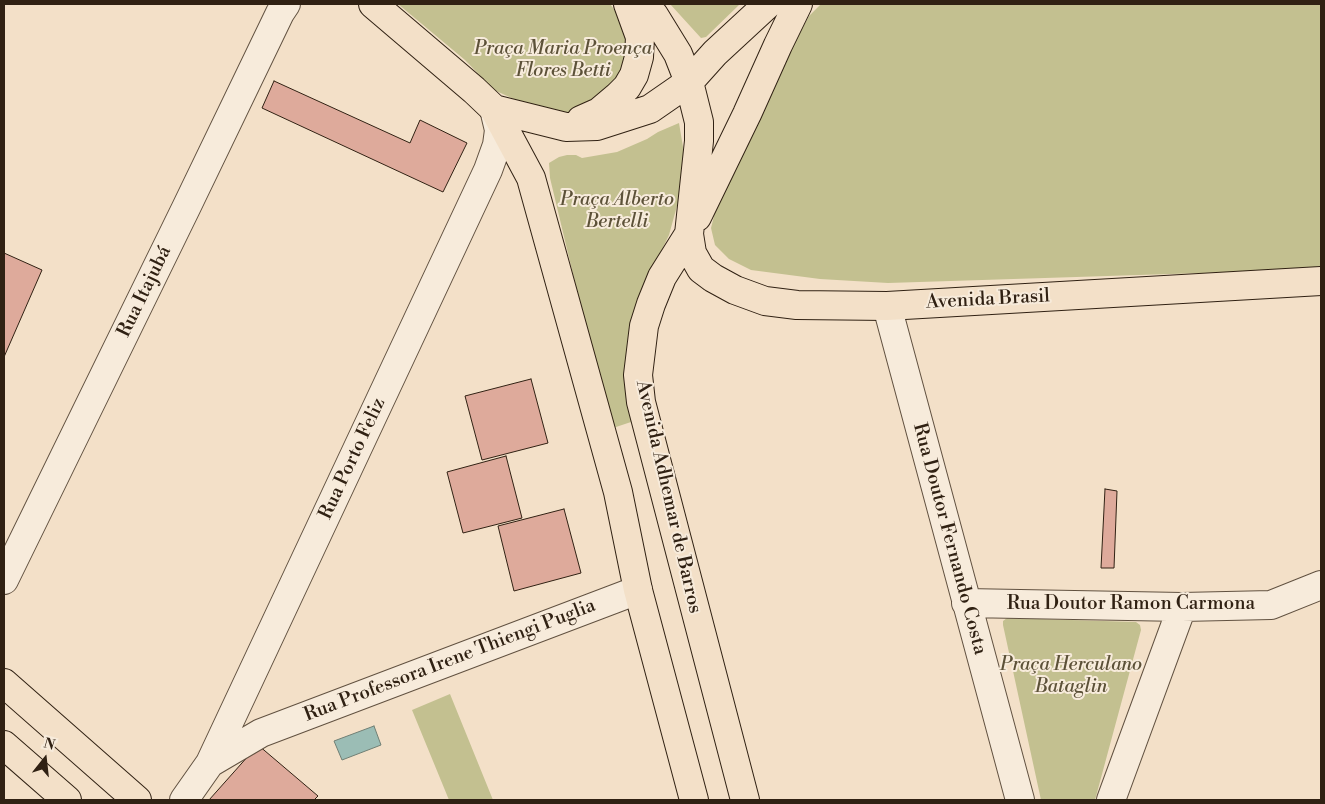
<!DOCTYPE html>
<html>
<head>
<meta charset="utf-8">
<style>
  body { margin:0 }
  #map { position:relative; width:1325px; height:804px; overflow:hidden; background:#f3e0c8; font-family:"Libre Bodoni",serif }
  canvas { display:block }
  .frame { position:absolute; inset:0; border:5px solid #302113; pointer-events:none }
  .north { position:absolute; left:20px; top:734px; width:50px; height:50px; -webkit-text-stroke:4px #f7ebdb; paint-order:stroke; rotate:16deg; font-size:14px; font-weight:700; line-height:20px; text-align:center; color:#302113 }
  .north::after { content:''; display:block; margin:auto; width:18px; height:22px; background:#302113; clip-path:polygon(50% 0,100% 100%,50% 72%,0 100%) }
</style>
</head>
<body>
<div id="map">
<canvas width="1325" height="804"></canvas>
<div class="frame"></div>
<div class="north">N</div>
</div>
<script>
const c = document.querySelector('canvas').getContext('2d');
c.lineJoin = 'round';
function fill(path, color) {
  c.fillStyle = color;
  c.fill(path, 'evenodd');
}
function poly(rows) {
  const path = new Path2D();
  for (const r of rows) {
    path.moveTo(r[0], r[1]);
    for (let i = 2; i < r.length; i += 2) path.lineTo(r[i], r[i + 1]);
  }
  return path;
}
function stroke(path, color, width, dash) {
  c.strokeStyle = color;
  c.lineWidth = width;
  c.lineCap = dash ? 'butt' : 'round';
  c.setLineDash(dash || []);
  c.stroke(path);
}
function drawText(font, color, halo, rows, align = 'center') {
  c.font = font + ' "Libre Bodoni",serif';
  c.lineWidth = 4;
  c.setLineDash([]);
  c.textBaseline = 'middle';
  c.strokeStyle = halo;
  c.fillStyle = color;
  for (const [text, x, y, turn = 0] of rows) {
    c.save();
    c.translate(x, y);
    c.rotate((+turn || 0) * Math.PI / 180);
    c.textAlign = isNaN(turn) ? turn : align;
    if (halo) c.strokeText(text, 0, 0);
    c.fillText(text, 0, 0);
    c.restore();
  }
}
const green = poly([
  [398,4,610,4,623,21,631,42,620,86,568,118,527,105,494,90,465,60],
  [670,4,740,4,706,37,701,38],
  [821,4,1321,4,1321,266,1296,270,888,283,820,279,751,270,729,259,715,245,711,228,717,204,766,94,809,16],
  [679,123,684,153,683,174,680,195,669,235,649,276,637,420,610,429,550,178,549,163,559,157,567,155,576,155,582,158,617,152,647,139,658,132],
  [1007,618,1136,622,1140,625,1141,630,1095,800,1041,800,1003,625,1003,621],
  [450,694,493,800,449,800,412,710]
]);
const water = poly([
  [374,726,381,745,342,760,334,741,374,726]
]);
const building = poly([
  [274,81,410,143,420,120,467,143,443,192,262,108,274,81],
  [4,253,42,270,4,357,4,253],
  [531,379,548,443,482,460,465,396,531,379],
  [506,456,522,518,463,533,447,472,506,456],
  [1105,489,1117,491,1114,568,1101,568,1105,489],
  [564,509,581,573,514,591,498,526,564,509],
  [258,745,318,796,314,800,209,800,258,745]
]);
const minor = poly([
  [887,306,1020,800],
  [4,580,186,208,280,13,286,4],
  [966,603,1182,607,1271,605,1321,585],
  [210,763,261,733,638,590],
  [184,800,210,763,488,170,497,145,499,130,494,109],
  [1111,800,1182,607]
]);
const major = poly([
  [373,4,474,90,494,109,531,178,618,492,638,590,694,800],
  [640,4,654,15,678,54,689,82,699,122,699,141,689,234,662,277,651,304,644,326,638,375,641,402,745,800],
  [494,109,566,127,597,126,650,109,689,82,715,53,768,4],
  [581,120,599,112,618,96,627,87,634,75,639,57,640,37,628,4],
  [697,217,747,114,778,45,798,4],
  [689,234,692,253,701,269,713,278,735,290,765,301,797,305,887,306,1321,281],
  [4,683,137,800],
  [4,745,67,800]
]);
const parkNames = [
  ["Praça Maria Proença",563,49],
  ["Flores Betti",563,71],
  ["Praça Alberto",617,200],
  ["Bertelli",617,222],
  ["Praça Herculano",1071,665],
  ["Bataglin",1071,687]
];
const streetNames = [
  ["Rua Itajubá",145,292,-64],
  ["Avenida Brasil",988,300,-3],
  ["Rua Porto Feliz",353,459,-65],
  ["Avenida Adhemar de Barros",668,497,77],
  ["Rua Doutor Fernando Costa",949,539,75],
  ["Rua Doutor Ramon Carmona",1131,604],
  ["Rua Professora Irene Thiengi Puglia",450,661,-21]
];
fill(green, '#c3c090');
fill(water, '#9bbdb5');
stroke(water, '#707f74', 1);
fill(building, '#deaa9b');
stroke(building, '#302113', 1);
stroke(minor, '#615140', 30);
stroke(major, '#302113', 30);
stroke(minor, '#f7ebdb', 28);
stroke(major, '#f3e0c8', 28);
drawText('italic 19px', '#5c5138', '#f7ebdb', parkNames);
drawText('19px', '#302113', '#f7ebdb', streetNames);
</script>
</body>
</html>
